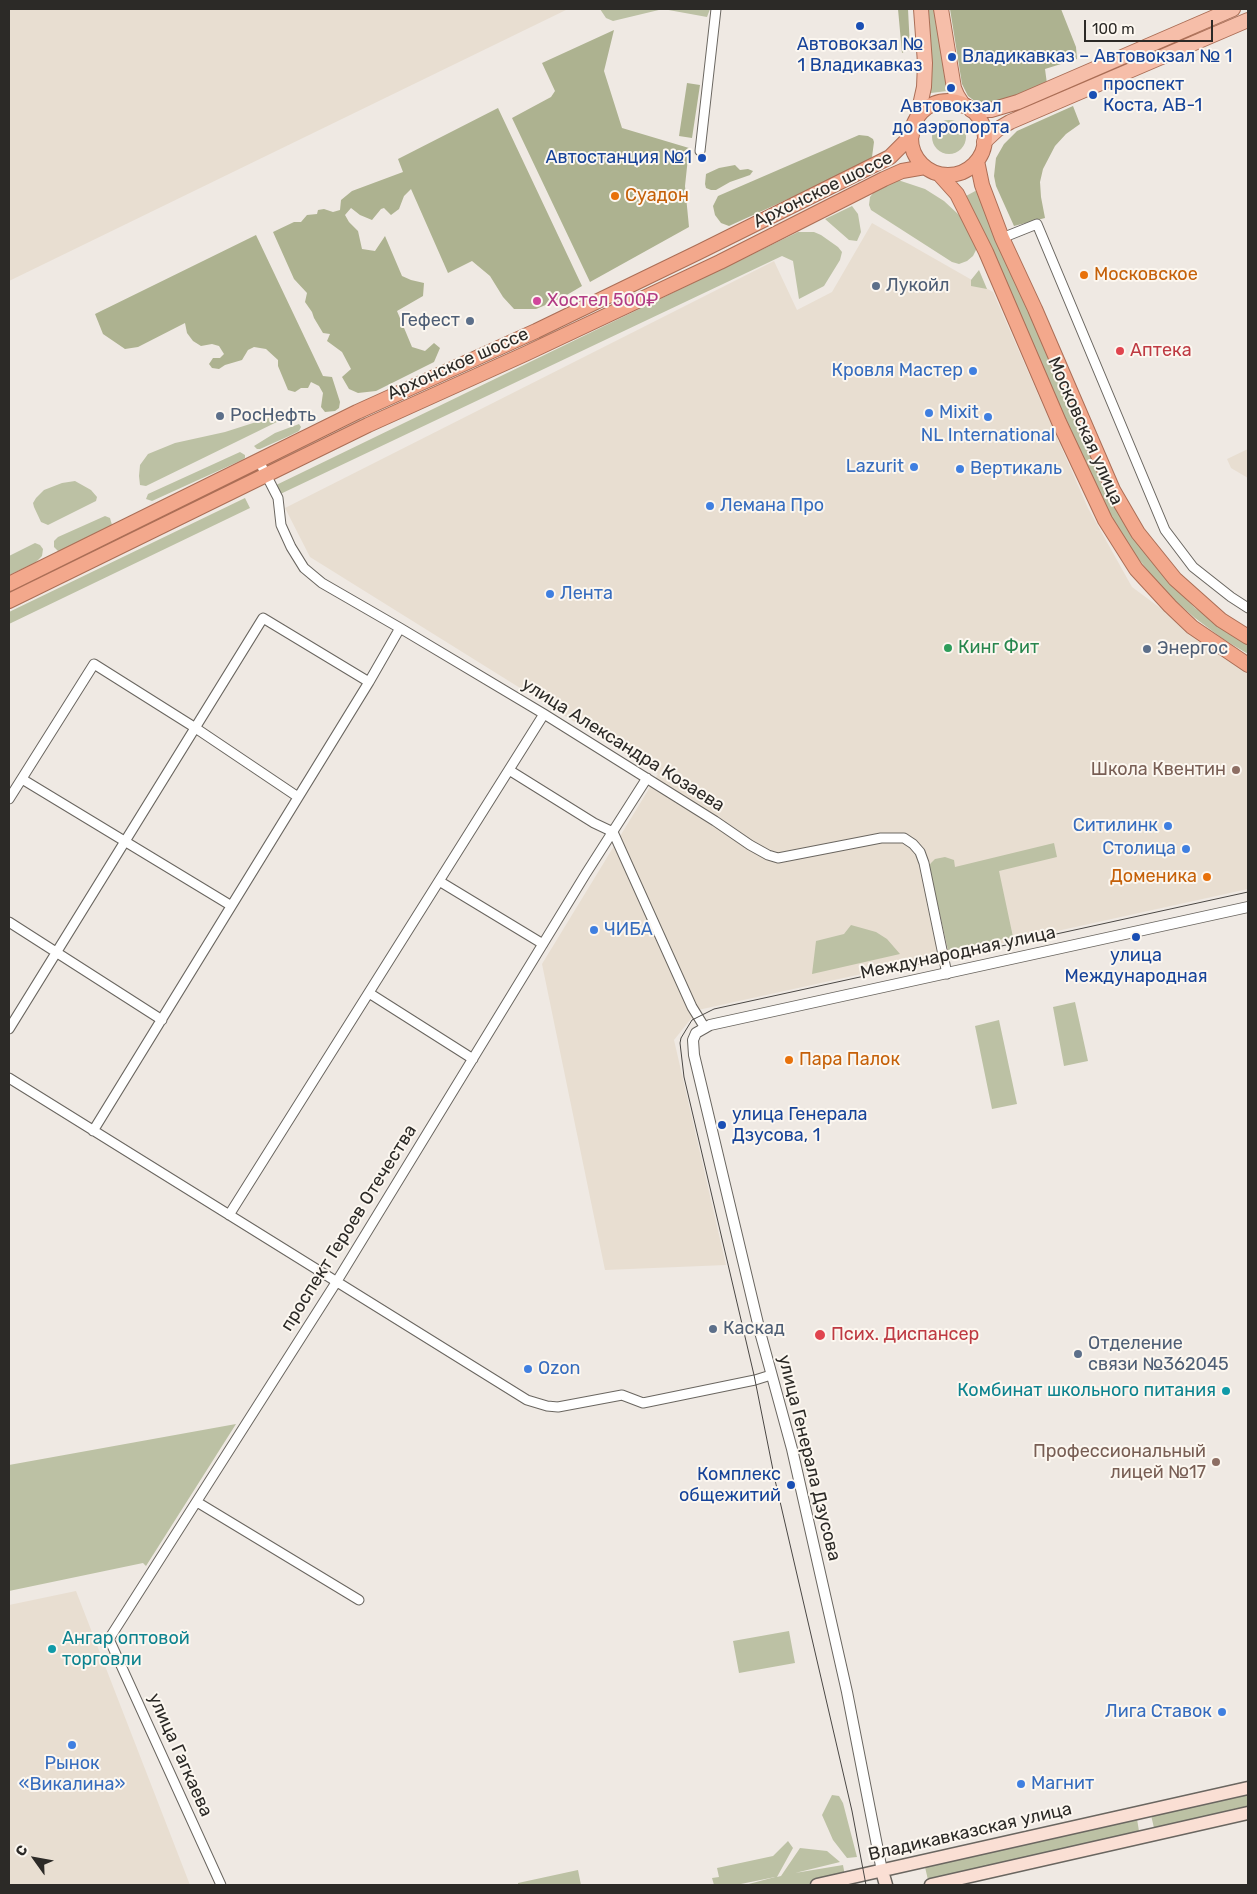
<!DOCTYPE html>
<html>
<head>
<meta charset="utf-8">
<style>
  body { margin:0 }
  #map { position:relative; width:1257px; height:1894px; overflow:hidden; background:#efe9e3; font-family:Rubik,sans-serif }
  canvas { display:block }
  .frame { position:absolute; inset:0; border:10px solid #2c2a27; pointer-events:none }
  .north { position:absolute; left:10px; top:1834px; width:50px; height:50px; -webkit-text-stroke:4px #fcf7f0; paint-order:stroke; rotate:302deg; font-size:14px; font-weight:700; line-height:20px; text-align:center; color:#2c2a27 }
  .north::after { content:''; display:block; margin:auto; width:18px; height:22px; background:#2c2a27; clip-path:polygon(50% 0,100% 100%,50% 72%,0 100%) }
  .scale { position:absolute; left:1084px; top:20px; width:129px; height:22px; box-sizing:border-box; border:2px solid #2c2a27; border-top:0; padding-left:6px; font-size:15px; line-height:18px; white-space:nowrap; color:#2c2a27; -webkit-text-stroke:4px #fcf7f0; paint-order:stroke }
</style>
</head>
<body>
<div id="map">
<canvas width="1257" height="1894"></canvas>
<div class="frame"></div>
<div class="north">С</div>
<div class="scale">100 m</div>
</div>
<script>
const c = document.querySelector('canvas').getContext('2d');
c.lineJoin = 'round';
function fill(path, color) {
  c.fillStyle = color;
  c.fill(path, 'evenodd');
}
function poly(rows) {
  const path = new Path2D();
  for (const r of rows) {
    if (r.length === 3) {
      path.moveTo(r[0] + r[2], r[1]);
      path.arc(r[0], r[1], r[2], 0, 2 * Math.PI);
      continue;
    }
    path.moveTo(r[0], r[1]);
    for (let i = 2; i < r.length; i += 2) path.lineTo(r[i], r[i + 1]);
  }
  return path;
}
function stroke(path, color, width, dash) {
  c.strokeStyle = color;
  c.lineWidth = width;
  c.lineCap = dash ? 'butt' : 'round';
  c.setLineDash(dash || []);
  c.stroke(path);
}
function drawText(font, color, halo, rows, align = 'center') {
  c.font = font + ' Rubik,sans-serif';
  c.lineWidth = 4;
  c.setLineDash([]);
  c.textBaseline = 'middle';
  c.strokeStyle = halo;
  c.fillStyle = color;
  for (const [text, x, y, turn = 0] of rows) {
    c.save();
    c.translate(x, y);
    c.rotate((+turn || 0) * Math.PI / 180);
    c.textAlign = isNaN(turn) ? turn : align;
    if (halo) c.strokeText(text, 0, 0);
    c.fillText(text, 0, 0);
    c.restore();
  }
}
const built = poly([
  [9,9,568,9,9,281],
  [872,223,993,292,1088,508,1132,587,1248,673,1248,889,698,1010,674,1040,726,1265,605,1270,542,964,658,774,310,557,285,508,774,261,797,310,832,292],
  [1248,449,1248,478,1231,468,1227,459],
  [76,1591,190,1885,9,1885,9,1605]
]);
const green = poly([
  [600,9,710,9,707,17,663,9,613,21,606,18],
  [925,9,938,9,947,91,931,93],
  [949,137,17],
  [898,180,925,189,944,201,958,214,967,225,977,248,973,256,967,261,959,264,952,262,871,210,869,205,870,197,877,188,887,183],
  [979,189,1129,527,1158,570,1195,608,1248,645,1248,654,1223,639,1195,618,1163,590,1127,544,1109,513,1084,461,966,196],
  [852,206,858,214,861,232,857,241,849,240,825,219],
  [798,232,814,232,821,235,838,247,842,252,840,260,824,286,799,299,793,261,782,256,274,497,270,488],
  [979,270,987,289,971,286,971,280],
  [275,416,285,416,285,418,146,486,140,485,139,476,140,465,148,454,175,443,225,432],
  [299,424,301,427,299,431,289,436,260,449,257,449,254,446,275,433],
  [240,452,245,455,245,458,242,460,152,501,146,499,148,494],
  [75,481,91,490,97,497,96,501,48,525,41,522,34,507,33,503,36,498,44,490,62,483],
  [245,498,250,508,9,624,9,612],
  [105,516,110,518,112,525,107,530,63,551,58,551,54,547,54,541,58,537],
  [35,543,40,545,43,549,42,556,35,563,9,575,9,556],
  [1054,843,1057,857,999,871,1013,937,948,950,929,866,931,863,935,859,945,857,954,860,955,867],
  [851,925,876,932,887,939,900,954,812,974,816,941,844,934],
  [1075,1002,1088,1061,1064,1066,1053,1007],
  [999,1020,1017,1104,992,1109,975,1026],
  [236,1424,146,1566,143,1563,9,1591,9,1465],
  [789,1631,795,1663,739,1673,733,1641],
  [1248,1793,1248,1806,1154,1828,1151,1815],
  [832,1795,839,1796,843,1803,857,1857,847,1858,833,1840,822,1815],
  [1137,1819,1139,1831,928,1880,925,1867],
  [788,1841,793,1848,777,1877,781,1876,800,1848,827,1851,840,1862,795,1873,843,1865,845,1876,804,1885,745,1885,775,1877,736,1885,714,1885,712,1878,719,1877,717,1868,773,1856],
  [578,1870,581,1885,518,1885,518,1883]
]);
const forest = poly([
  [898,9,908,9,910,48,902,53],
  [950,9,1061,9,1076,47,1077,59,1045,69,1047,84,997,103,985,105,976,102,968,96,962,84],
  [614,30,604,71,622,128,689,148,685,186,689,227,590,282,512,118,551,97,555,91,542,63],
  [687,83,700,85,692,138,679,136],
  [1073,106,1080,124,1066,134,1055,146,1043,169,1040,182,1041,197,1045,218,1014,226,996,186,994,176,996,158,1004,144,1017,131],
  [498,108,582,286,560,299,536,309,514,309,503,297,490,276,472,261,448,273,411,189,404,196,399,209,391,215,384,208,381,209,372,220,360,215,351,208,345,215,349,222,358,231,362,249,375,251,385,236,402,276,411,280,424,283,423,296,397,311,412,347,425,351,434,343,440,348,434,362,376,391,358,393,349,389,342,377,351,369,342,352,327,341,330,334,323,333,314,318,312,312,305,302,307,293,294,279,273,232,294,222,301,222,307,215,317,214,318,210,324,209,333,212,340,210,341,200,352,191,403,172,398,159],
  [859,135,868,136,873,139,874,142,872,157,865,164,729,226,721,223,715,215,713,206,718,196],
  [735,165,740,170,748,169,753,171,750,175,730,182,716,190,711,190,706,188,705,184,706,174,719,168],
  [256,235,323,376,332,377,340,402,339,408,335,411,325,412,321,407,323,393,319,386,311,382,308,388,301,388,295,392,288,390,278,366,278,360,266,349,254,347,248,350,242,360,225,365,219,369,212,368,209,364,213,358,220,358,224,354,219,346,212,344,201,346,193,341,187,333,185,323,138,347,125,349,103,334,95,314]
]);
const minor = poly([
  [700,151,716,9],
  [1002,238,1037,224,1165,530,1193,567,1231,597,1248,608],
  [259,461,278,498,281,525,291,547,304,568,322,583,400,628,544,714,715,821,750,845,768,855,778,858,881,838,904,838,913,844,920,852,924,863,947,974],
  [509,770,594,823,613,832,692,1007,705,1028],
  [22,779,230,905],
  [9,799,94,664,194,727,298,797],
  [439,881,543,944],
  [9,922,162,1020],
  [369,993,473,1059],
  [9,1029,263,618,369,682],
  [9,1078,527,1400,547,1406,558,1407,622,1395,643,1403,755,1380,771,1375],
  [93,1131,369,682,400,628],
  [229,1215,544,714],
  [197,1502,359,1600],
  [221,1885,109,1639,337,1281,585,875,647,778]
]);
const tertiary = poly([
  [882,1871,847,1692,792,1449,760,1332,694,1055,693,1040,696,1033,710,1025,1248,907]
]);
const secondary = poly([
  [882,1871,886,1885],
  [817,1885,1248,1788],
  [931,1885,1248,1813]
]);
const primary = poly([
  [941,9,954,88,957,95,964,106],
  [971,110,991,110,1018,102,1233,9],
  [917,119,924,87,925,63,921,9],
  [984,142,998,129,1010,122,1248,20]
]);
const trunk = poly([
  [948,138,37],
  [977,161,982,185,1002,238,1035,309,1113,490,1138,533,1175,579,1221,620,1248,637],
  [939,174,957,194,986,252,1059,422,1105,520,1136,569,1170,606,1192,627,1248,665],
  [9,584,357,412,536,331,699,252,890,157,912,135],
  [9,601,368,425,525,354,720,262,884,179,902,171,925,167]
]);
const tram = poly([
  [866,1885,852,1811,775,1480,754,1375,684,1077,680,1043,681,1038,692,1020,714,1009,1248,892]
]);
const markers = [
  [860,26,5,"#1a4fb4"],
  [952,57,5,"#1a4fb4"],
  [951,88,5,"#1a4fb4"],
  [1093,95,5,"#1a4fb4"],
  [702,158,5,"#1a4fb4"],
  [615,196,5,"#e8710a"],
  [1084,275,5,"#e8710a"],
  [876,286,5,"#5c6f8a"],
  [537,301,5,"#d1479c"],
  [470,321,5,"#5c6f8a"],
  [1120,351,5,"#e0444e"],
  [973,371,5,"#3f7fe0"],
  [929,413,5,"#3f7fe0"],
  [220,416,5,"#5c6f8a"],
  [988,417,5,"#3f7fe0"],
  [914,467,5,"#3f7fe0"],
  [960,469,5,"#3f7fe0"],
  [710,506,5,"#3f7fe0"],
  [550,594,5,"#3f7fe0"],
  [948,648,5,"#2e9e5b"],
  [1147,649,5,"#5c6f8a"],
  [1236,770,5,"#8d6e63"],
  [1168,826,5,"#3f7fe0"],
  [1186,849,5,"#3f7fe0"],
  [1207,877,5,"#e8710a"],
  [594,930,5,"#3f7fe0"],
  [1136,937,5,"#1a4fb4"],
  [789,1060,5,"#e8710a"],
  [722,1125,5,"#1a4fb4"],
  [713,1329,5,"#5c6f8a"],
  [820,1335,6,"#e0444e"],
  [1078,1354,5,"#5c6f8a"],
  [528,1369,5,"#3f7fe0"],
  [1226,1391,5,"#0f9aa8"],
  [1216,1462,5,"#8d6e63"],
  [791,1485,5,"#1a4fb4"],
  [52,1649,5,"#0f9aa8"],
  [1222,1712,5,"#3f7fe0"],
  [72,1745,5,"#3f7fe0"],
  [1021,1784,5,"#3f7fe0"]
];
const transitNames = [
  ["Автовокзал №",860,45],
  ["1 Владикавказ",860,66],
  ["Владикавказ – Автовокзал № 1",962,57,"left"],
  ["проспект",1103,85,"left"],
  ["Коста, АВ-1",1103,106,"left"],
  ["Автовокзал",951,107],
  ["до аэропорта",951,128],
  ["Автостанция №1",692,158,"right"],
  ["улица",1136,956],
  ["Международная",1136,977],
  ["улица Генерала",732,1115,"left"],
  ["Дзусова, 1",732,1136,"left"],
  ["Комплекс",781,1475,"right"],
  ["общежитий",781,1496,"right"]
];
const streetNames = [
  ["Архонское шоссе",823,190,-26],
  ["Архонское шоссе",458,364,-24],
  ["Московская улица",1085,431,66],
  ["улица Александра Козаева",623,745,32],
  ["Международная улица",958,953,-12],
  ["проспект Героев Отечества",349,1228,-58],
  ["улица Генерала Дзусова",809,1458,76],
  ["улица Гагкаева",180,1755,66],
  ["Владикавказская улица",970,1832,-13]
];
const foodNames = [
  ["Суадон",625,196],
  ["Московское",1094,275],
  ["Доменика",1197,877,"right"],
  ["Пара Палок",799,1060]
];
const serviceNames = [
  ["Лукойл",886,286],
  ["Гефест",460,321,"right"],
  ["РосНефть",230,416],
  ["Энергос",1157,649],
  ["Каскад",723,1329],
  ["Отделение",1088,1344],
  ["связи №362045",1088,1365]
];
const hotelNames = [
  ["Хостел 500₽",547,301]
];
const healthNames = [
  ["Аптека",1130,351],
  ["Псих. Диспансер",831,1335]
];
const shopNames = [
  ["Кровля Мастер",963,371,"right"],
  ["Mixit",939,413],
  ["NL International",988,436,"center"],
  ["Lazurit",904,467,"right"],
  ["Вертикаль",970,469],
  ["Лемана Про",720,506],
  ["Лента",560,594],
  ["Ситилинк",1158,826,"right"],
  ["Столица",1176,849,"right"],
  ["ЧИБА",604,930],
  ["Ozon",538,1369],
  ["Лига Ставок",1212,1712,"right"],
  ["Рынок",72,1764,"center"],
  ["«Викалина»",72,1785,"center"],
  ["Магнит",1031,1784]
];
const leisureNames = [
  ["Кинг Фит",958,648]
];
const educationNames = [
  ["Школа Квентин",1226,770],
  ["Профессиональный",1206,1452],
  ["лицей №17",1206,1473]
];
const cultureNames = [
  ["Комбинат школьного питания",1216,1391],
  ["Ангар оптовой",62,1639,"left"],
  ["торговли",62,1660,"left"]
];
fill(built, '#e8ded1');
fill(green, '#bcc1a4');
fill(forest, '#adb290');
stroke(minor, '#6a6660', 11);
stroke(tertiary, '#6a6660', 12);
stroke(secondary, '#6a6660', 15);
stroke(primary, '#ab6e56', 16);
stroke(trunk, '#ab6e56', 16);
stroke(minor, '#fff', 9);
stroke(tertiary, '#fff', 10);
stroke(secondary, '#fadfd4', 12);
stroke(primary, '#f6bea9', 14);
stroke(trunk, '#f3a88c', 14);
stroke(tram, '#4a4744', 1);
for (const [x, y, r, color] of markers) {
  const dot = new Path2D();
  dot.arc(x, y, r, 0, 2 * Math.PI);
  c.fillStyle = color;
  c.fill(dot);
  stroke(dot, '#fcf7f0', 2);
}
drawText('18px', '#164399', '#fcf7f0', transitNames);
drawText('18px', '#2c2a27', '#fcf7f0', streetNames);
drawText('18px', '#c56008', '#fcf7f0', foodNames, 'left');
drawText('18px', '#4e5e75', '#fcf7f0', serviceNames, 'left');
drawText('18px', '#b23c85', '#fcf7f0', hotelNames, 'left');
drawText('18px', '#be3a42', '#fcf7f0', healthNames, 'left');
drawText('18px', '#366cbe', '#fcf7f0', shopNames, 'left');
drawText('18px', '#27864d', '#fcf7f0', leisureNames, 'left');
drawText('18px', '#785e54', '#fcf7f0', educationNames, 'right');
drawText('18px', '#0d838f', '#fcf7f0', cultureNames, 'right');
</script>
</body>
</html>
